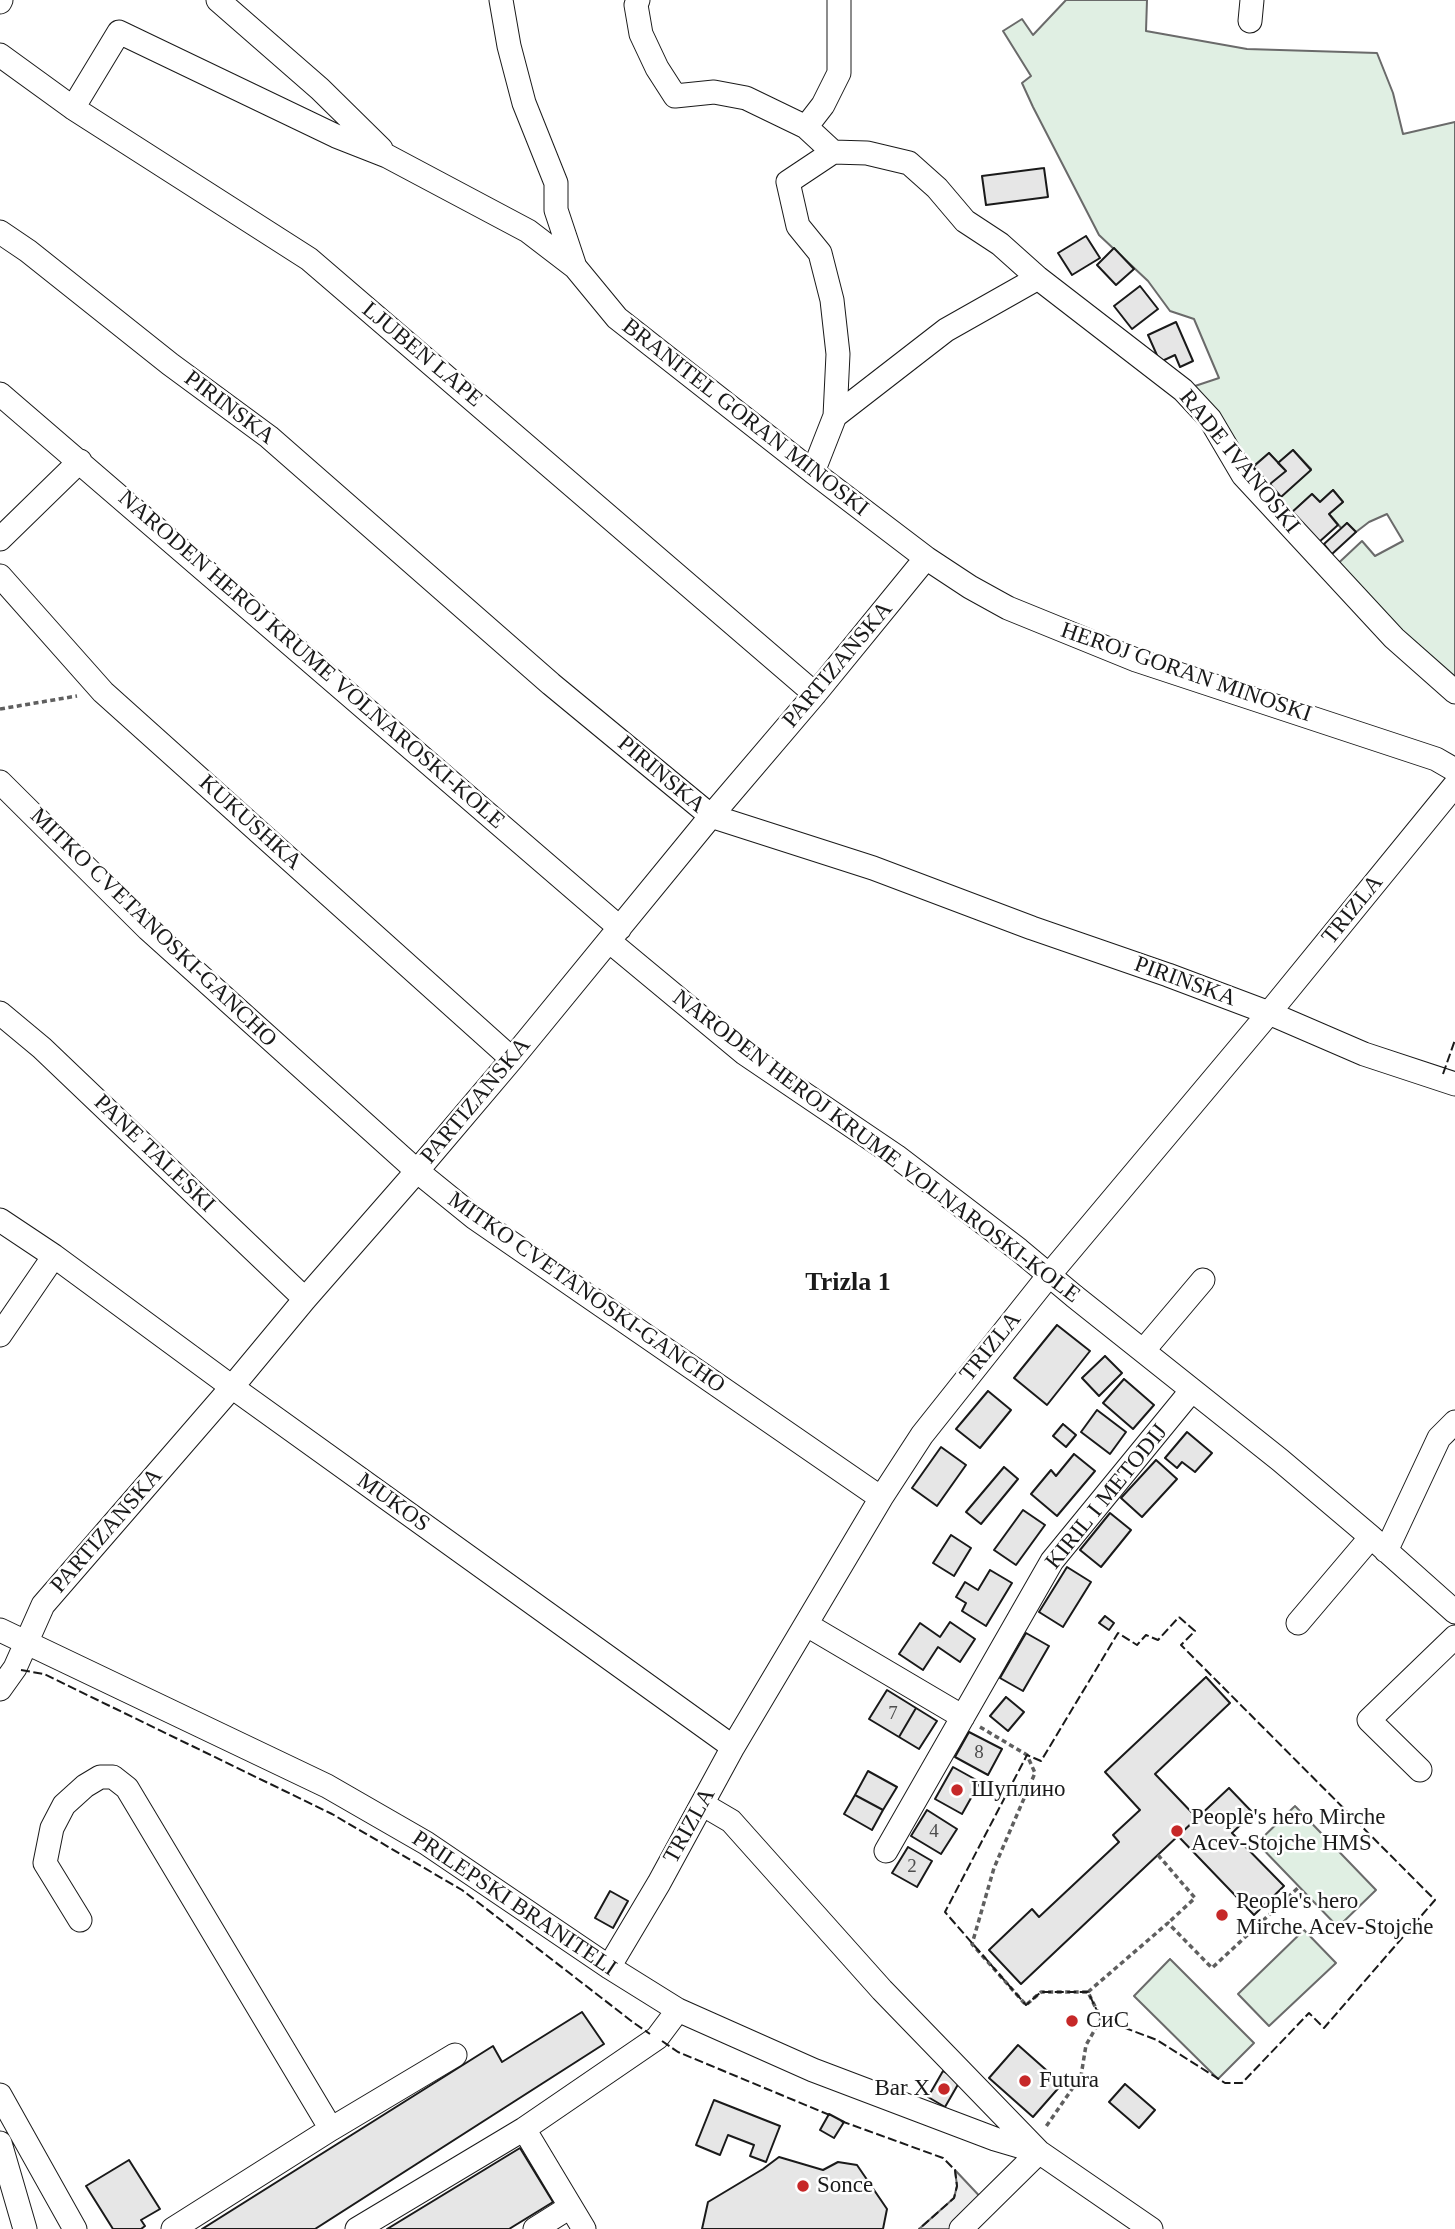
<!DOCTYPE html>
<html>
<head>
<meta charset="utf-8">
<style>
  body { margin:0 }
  canvas { display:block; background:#fff }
</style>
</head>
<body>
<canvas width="1455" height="2229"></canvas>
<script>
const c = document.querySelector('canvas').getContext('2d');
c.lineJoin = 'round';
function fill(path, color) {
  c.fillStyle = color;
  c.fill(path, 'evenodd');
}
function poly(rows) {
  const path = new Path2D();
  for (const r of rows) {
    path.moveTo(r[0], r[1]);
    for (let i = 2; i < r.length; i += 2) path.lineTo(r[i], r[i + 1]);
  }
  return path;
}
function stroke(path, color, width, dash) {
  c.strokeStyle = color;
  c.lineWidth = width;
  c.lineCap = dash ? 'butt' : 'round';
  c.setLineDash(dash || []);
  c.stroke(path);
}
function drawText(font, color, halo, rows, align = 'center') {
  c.font = font + ' Georgia,serif';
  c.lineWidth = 5;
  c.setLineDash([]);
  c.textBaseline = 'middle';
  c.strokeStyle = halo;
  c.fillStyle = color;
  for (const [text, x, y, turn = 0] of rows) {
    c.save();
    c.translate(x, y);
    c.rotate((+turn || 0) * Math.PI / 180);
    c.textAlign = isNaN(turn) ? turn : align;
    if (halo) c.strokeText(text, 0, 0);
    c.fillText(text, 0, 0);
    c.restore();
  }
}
const green = poly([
  [1066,0,1147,0,1146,31,1247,49,1377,53,1393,93,1403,134,1455,122,1455,692,1330,571,1362,541,1375,556,1403,541,1387,514,1369,522,1356,532,1347,523,1342,529,1329,514,1343,502,1333,490,1320,502,1312,494,1284,520,1271,505,1311,469,1293,450,1278,463,1269,453,1243,475,1183,390,1219,378,1194,319,1170,311,1148,281,1099,235,1033,107,1022,83,1031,76,1003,31,1022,19,1033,35,1066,0],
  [1295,1806,1376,1890,1338,1927,1257,1843,1295,1806],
  [1304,1930,1336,1963,1269,2026,1238,1994,1304,1930],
  [1170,1959,1254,2043,1218,2079,1134,1996,1170,1959]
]);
const parking = poly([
  [955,2170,987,2204,961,2229,919,2229,954,2198,957,2186,955,2170]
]);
const building = poly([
  [1044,168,1048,197,986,205,982,176,1044,168],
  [1086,236,1100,258,1072,275,1058,253,1086,236],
  [1114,248,1134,269,1116,285,1097,265,1114,248],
  [1140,286,1158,309,1132,329,1114,306,1140,286],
  [1176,322,1193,361,1180,367,1175,355,1160,362,1148,335,1176,322],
  [1293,450,1311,470,1281,497,1270,484,1286,471,1278,463,1293,450],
  [1269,453,1286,471,1270,484,1253,467,1269,453],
  [1333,490,1343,502,1329,514,1338,525,1318,543,1290,514,1312,494,1320,502,1333,490],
  [1347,523,1356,532,1332,554,1324,544,1347,523],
  [1057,1325,1090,1351,1047,1405,1014,1378,1057,1325],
  [1105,1356,1122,1373,1099,1396,1082,1378,1105,1356],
  [1124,1379,1154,1405,1133,1429,1103,1403,1124,1379],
  [988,1391,1011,1410,980,1448,956,1429,988,1391],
  [1097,1410,1126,1432,1110,1454,1081,1432,1097,1410],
  [1063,1424,1076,1435,1066,1447,1053,1436,1063,1424],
  [1187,1432,1212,1453,1195,1472,1182,1462,1177,1468,1165,1458,1187,1432],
  [941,1447,966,1465,937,1506,912,1488,941,1447],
  [1074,1454,1095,1471,1057,1516,1031,1494,1051,1470,1056,1476,1074,1454],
  [1156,1460,1177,1479,1142,1517,1121,1498,1156,1460],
  [1004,1467,1018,1479,981,1524,966,1512,1004,1467],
  [1023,1510,1045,1525,1016,1565,994,1550,1023,1510],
  [1110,1513,1131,1530,1101,1567,1080,1550,1110,1513],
  [951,1535,971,1548,954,1576,933,1563,951,1535],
  [1067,1567,1091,1582,1063,1627,1039,1612,1067,1567],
  [990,1570,1012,1583,986,1626,962,1611,966,1603,956,1597,965,1582,978,1590,990,1570],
  [1105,1616,1114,1623,1109,1630,1099,1623,1105,1616],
  [950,1622,975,1639,960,1662,938,1647,923,1670,899,1654,920,1623,940,1637,950,1622],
  [1026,1633,1049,1646,1023,1691,1000,1678,1026,1633],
  [1206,1677,1230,1703,1155,1774,1197,1818,1021,1984,989,1950,1032,1909,1039,1917,1119,1842,1113,1835,1140,1810,1105,1772,1206,1677],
  [887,1690,916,1708,899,1737,869,1719,887,1690],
  [1006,1697,1024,1712,1008,1731,990,1716,1006,1697],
  [916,1708,937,1721,919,1749,899,1737,916,1708],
  [969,1732,1002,1749,988,1775,955,1757,969,1732],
  [953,1767,980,1782,962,1814,935,1799,953,1767],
  [868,1771,897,1787,883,1810,855,1795,868,1771],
  [1229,1788,1253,1813,1232,1833,1284,1886,1254,1915,1178,1836,1229,1788],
  [855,1795,883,1810,872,1830,844,1814,855,1795],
  [927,1810,957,1829,941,1854,911,1836,927,1810],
  [908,1847,932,1861,917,1887,892,1873,908,1847],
  [610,1891,628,1901,613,1928,595,1918,610,1891],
  [582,2012,604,2044,315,2229,202,2229,493,2046,502,2062,582,2012],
  [1018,2045,1062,2084,1033,2117,989,2078,1018,2045],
  [943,2071,960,2081,945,2107,928,2097,943,2071],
  [1125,2084,1155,2110,1139,2128,1109,2102,1125,2084],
  [714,2100,780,2126,766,2162,750,2156,754,2145,728,2135,720,2155,696,2145,714,2100],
  [829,2114,844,2122,834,2138,820,2130,829,2114],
  [520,2148,553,2202,509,2229,387,2229,520,2148],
  [779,2157,823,2170,838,2162,857,2165,887,2209,883,2229,702,2229,708,2202,763,2169,779,2157],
  [129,2160,160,2209,141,2220,145,2226,141,2229,113,2229,86,2186,129,2160]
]);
const path = poly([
  [0,709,77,696],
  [980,1727,1027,1755,1035,1773,994,1868,972,1944,1026,2005,1041,1992,1088,1992,1101,2019,1086,2045,1081,2076,1045,2128],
  [1158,1855,1195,1898,1168,1923],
  [1088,1992,1168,1923,1212,1968,1299,1887]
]);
const minor = poly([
  [218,0,320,89,381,149],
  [501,0,509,46,524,103,556,183,556,210,575,267],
  [638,0,636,5,641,34,657,68,675,96,714,92,746,98,806,127,833,152,867,153,909,163,937,188,965,221,1000,244,1038,278,1183,390,1210,419,1243,475,1394,638,1455,692],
  [0,2,1,0],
  [1250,21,1252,0],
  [0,55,73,108,309,259,815,694],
  [73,108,119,32,336,136,387,156,528,231,575,267,617,318,813,472,926,558,970,587,1008,608,1136,660,1436,759,1455,770],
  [806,127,823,105,839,73,839,0],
  [0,232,28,251,170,364,269,437,551,684,711,816,873,868,1032,928,1168,975,1269,1013,1364,1054,1455,1084],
  [0,394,620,928],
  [835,416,946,330,1038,278],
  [813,472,835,416,838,354,832,300,820,253,798,226,788,182,833,152],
  [0,539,80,461],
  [0,576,103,692,512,1059],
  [0,782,148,929,417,1171,475,1218,881,1498],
  [609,941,744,1053,896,1156,1019,1250,1074,1296,1280,1460,1371,1537,1455,1612],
  [0,1013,42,1048,305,1299],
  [0,1220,54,1256,232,1387,733,1747],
  [0,1335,54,1256],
  [1143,1351,1203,1280],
  [1386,1551,1439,1438,1455,1422],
  [1298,1623,1371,1537],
  [807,1625,963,1717],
  [0,1630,327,1786,426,1843,609,1967,678,2010,813,2070,995,2139,1039,2152],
  [0,1689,15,1668,43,1605,232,1387,305,1299,417,1171,512,1059,711,816,815,694,926,558],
  [1420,1770,1369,1720,1455,1637],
  [702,1804,731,1821,882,1990,1039,2152,1151,2229],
  [886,1851,1052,1561,1192,1390],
  [80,1920,45,1863,52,1828,64,1805,85,1786,100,1777,113,1777,127,1788,331,2129],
  [609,1967,659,1883,733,1747,881,1498,922,1435,1050,1274,1269,1013,1455,785],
  [0,2095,75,2229],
  [524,2129,584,2229],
  [0,2143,25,2229],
  [173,2229,331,2129,455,2055],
  [357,2229,524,2129,657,2038,678,2010],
  [535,2229,570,2207],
  [961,2229,1039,2152]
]);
const fence = poly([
  [1443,1074,1455,1040],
  [1179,1617,1195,1631,1181,1645,1435,1900,1324,2028,1309,2013,1242,2083,1225,2083,1157,2040,1101,2019,1088,1992,1041,1992,1026,2005,945,1912,1027,1755,1041,1761,1118,1633,1137,1645,1146,1635,1158,1640,1179,1617],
  [21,1670,44,1674,332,1814,462,1890,634,2023,650,2034],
  [662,2041,678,2052,832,2116],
  [841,2121,943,2158,955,2170,957,2186,954,2198,919,2229]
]);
const markers = [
  [957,1790,7,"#c62828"],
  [1177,1831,7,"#c62828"],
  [1222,1915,7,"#c62828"],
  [1072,2021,7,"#c62828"],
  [1025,2081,7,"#c62828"],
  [944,2089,7,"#c62828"],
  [803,2186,7,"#c62828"]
];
const numberNames = [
  ["7",893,1714],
  ["8",979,1753],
  ["4",934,1832],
  ["2",912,1867]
];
const streetNames = [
  ["LJUBEN LAPE",422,355,40],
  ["PIRINSKA",229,408,37],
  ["BRANITEL GORAN MINOSKI",745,418,38],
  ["RADE IVANOSKI",1239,462,51],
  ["NARODEN HEROJ KRUME VOLNAROSKI-KOLE",311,660,41],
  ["PARTIZANSKA",838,665,-50],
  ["HEROJ GORAN MINOSKI",1186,673,19],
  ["PIRINSKA",661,775,40],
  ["KUKUSHKA",250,823,42],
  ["TRIZLA",1353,910,-51],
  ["MITKO CVETANOSKI-GANCHO",153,928,44],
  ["PIRINSKA",1185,982,20],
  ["PARTIZANSKA",476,1101,-50],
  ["NARODEN HEROJ KRUME VOLNAROSKI-KOLE",876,1147,37],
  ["PANE TALESKI",154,1154,44],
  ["MITKO CVETANOSKI-GANCHO",586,1293,35],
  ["TRIZLA",991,1347,-51],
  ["KIRIL I METODIJ",1107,1497,-51],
  ["MUKOS",393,1503,36],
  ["PARTIZANSKA",107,1531,-49],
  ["TRIZLA",690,1826,-61],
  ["PRILEPSKI BRANITELI",514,1904,34]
];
const poiNames = [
  ["Шуплино",971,1790],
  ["People's hero Mirche",1191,1818],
  ["Acev-Stojche HMS",1191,1844],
  ["People's hero",1236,1902],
  ["Mirche Acev-Stojche",1236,1928],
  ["СиС",1086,2021],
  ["Futura",1039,2081],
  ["Bar X",930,2089,"right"],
  ["Sonce",817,2186]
];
const quarterNames = [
  ["Trizla 1",848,1283]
];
fill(green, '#e0efe3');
stroke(green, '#6a6a6a', 2);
fill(parking, '#ededed');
stroke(parking, '#6a6a6a', 2);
fill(building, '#e6e6e6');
stroke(building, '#1a1a1a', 2);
stroke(minor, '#1a1a1a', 25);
stroke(path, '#5f5f5f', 3.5, [5, 3.5]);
stroke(minor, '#fff', 23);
stroke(fence, '#1a1a1a', 2, [9, 3.5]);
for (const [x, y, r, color] of markers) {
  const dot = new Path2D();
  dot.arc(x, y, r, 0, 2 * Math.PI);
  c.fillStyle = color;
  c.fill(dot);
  stroke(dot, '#fff', 2.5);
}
drawText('19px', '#4d4d4d', null, numberNames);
drawText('23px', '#1a1a1a', '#fff', streetNames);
drawText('23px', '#1a1a1a', '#fff', poiNames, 'left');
drawText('bold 26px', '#1a1a1a', '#fff', quarterNames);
</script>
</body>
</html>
